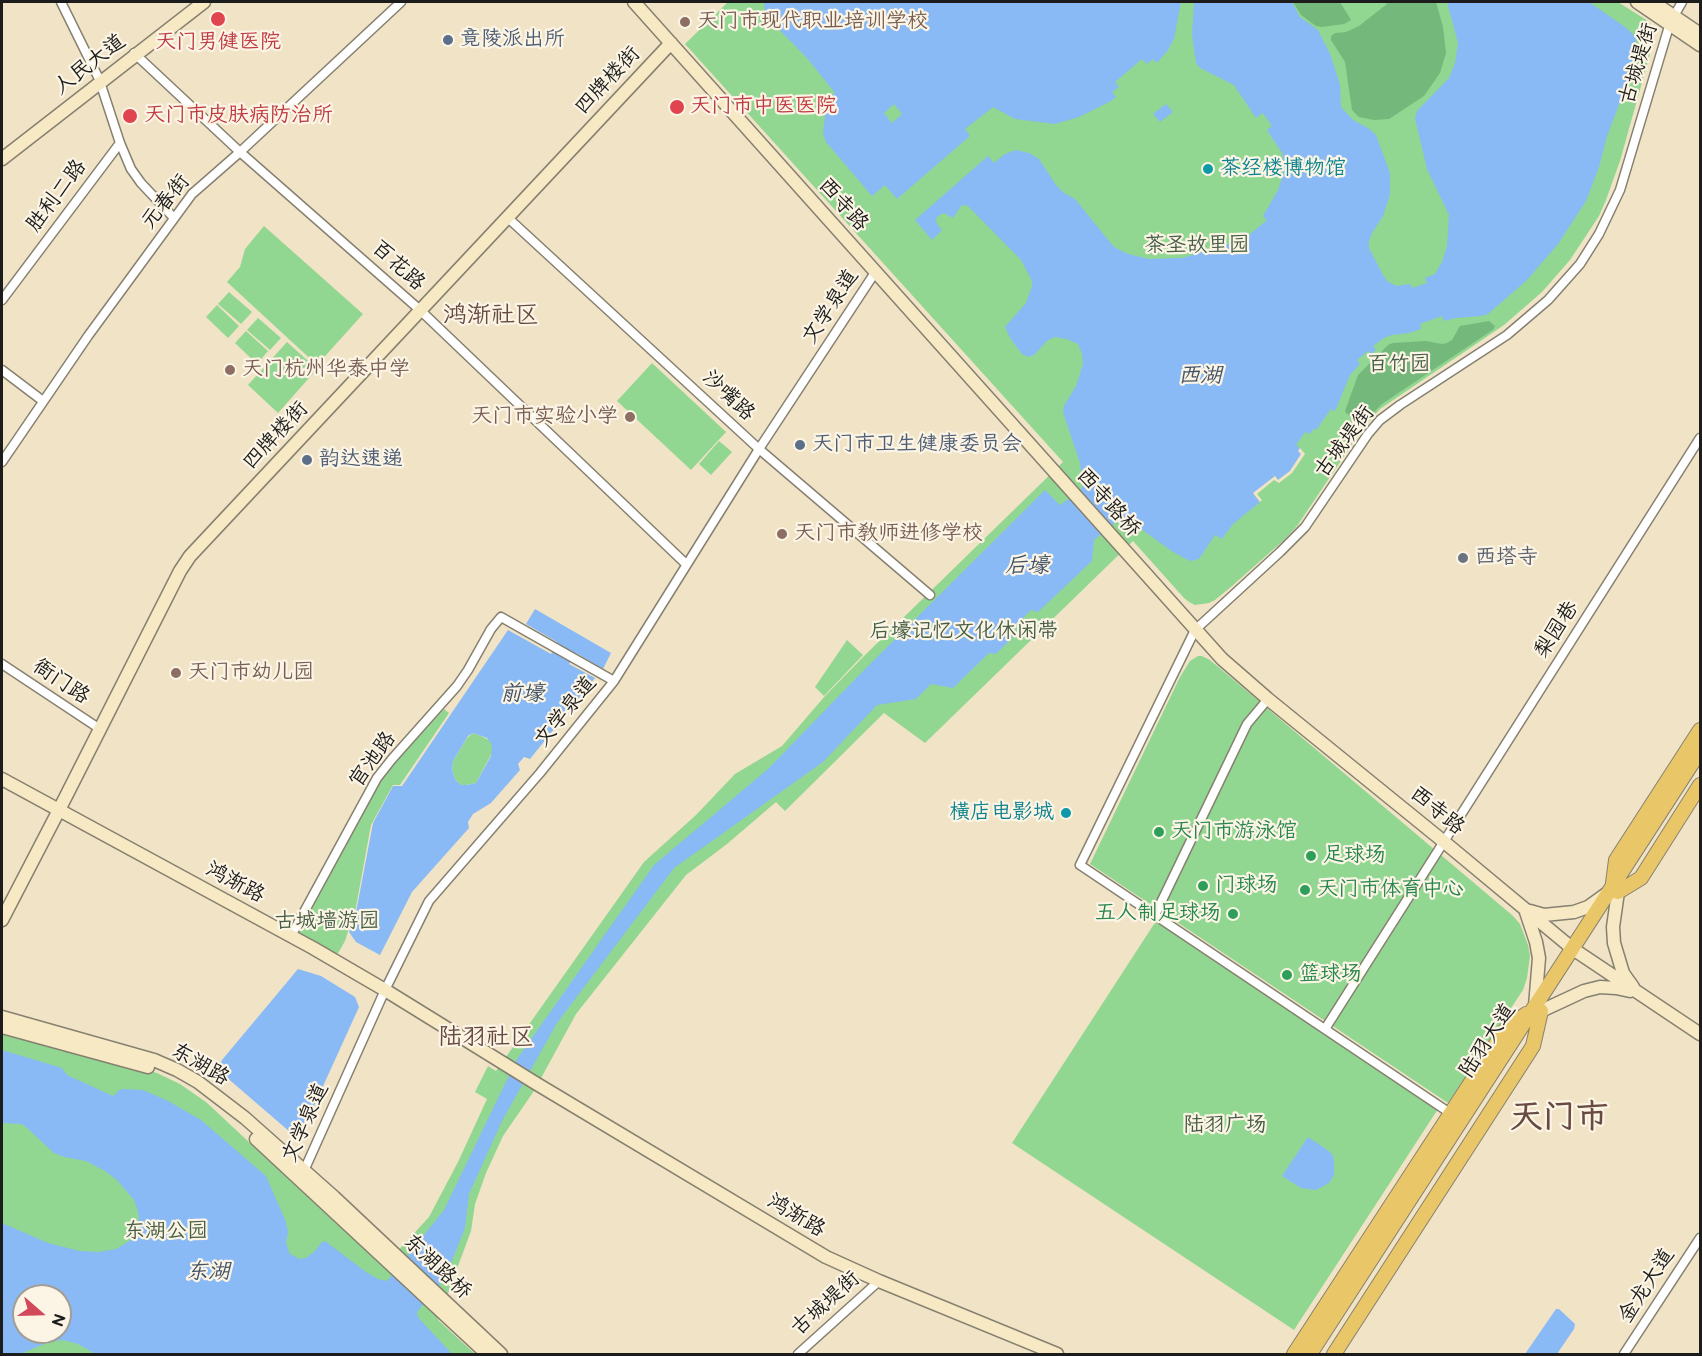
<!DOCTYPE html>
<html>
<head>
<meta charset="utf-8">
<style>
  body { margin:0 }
  #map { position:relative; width:1702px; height:1356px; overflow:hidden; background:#f1e3c6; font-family:"Balsamiq Sans",sans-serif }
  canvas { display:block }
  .frame { position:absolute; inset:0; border:3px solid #1c1c1c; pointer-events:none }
  .north { position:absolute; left:12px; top:1284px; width:60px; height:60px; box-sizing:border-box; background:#fcf5e5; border:2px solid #a29e95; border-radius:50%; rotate:110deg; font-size:16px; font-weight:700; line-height:24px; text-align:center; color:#1c1c1c }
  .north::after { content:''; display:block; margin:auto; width:21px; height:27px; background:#d1495b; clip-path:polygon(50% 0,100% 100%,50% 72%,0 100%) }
</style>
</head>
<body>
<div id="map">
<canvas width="1702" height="1356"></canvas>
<div class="frame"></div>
<div class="north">N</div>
</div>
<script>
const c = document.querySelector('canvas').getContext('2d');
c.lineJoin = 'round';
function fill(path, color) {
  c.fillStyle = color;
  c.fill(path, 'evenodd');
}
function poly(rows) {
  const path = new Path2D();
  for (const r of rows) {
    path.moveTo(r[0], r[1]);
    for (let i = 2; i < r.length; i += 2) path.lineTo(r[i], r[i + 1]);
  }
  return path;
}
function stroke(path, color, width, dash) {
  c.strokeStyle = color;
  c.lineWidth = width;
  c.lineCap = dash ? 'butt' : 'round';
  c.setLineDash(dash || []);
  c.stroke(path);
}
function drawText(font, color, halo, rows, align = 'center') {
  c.font = font + ' "Balsamiq Sans","LXGW WenKai TC",sans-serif';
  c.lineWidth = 4.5;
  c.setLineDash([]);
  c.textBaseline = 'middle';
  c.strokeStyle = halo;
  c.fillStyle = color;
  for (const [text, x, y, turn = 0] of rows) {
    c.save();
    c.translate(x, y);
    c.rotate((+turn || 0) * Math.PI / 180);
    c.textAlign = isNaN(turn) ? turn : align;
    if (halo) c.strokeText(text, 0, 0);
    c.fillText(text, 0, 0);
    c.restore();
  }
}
const green = poly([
  [728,2,1618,2,1648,21,1652,27,1654,34,1653,43,1620,161,1606,200,1599,216,1570,260,1542,292,1504,325,1380,409,1363,428,1297,526,1285,539,1232,586,1215,600,1209,603,1195,605,1189,602,1184,598,1133,541,925,743,884,713,785,811,776,802,727,844,686,875,576,1014,534,1091,503,1136,486,1173,475,1204,471,1231,438,1320,475,1354,2,1354,2,1032,128,1064,157,1073,180,1084,206,1102,383,1267,429,1217,458,1162,487,1099,475,1092,488,1066,496,1071,644,862,696,815,735,774,782,746,825,696,864,656,1063,462,685,44],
  [24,1296,60,1296,60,1332,24,1332],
  [264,226,363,314,317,365,227,282,240,267,245,249],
  [229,292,252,312,241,324,218,304],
  [217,305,239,326,228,338,206,317],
  [258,318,281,338,270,350,247,330],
  [246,331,268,351,257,364,235,343],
  [287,342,317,369,278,413,248,385],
  [652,363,726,432,691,470,617,401],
  [719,441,732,452,711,475,699,464],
  [847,640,863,655,824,696,815,687],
  [1198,656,1202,656,1210,660,1512,915,1520,924,1528,945,1530,956,1527,978,1523,990,1448,1103,1090,864,1180,677,1190,661],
  [444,709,449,713,400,785,393,785,371,825,356,907,345,941,337,955,296,931,381,777],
  [473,733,479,735,489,740,492,744,492,753,476,783,467,785,462,785,456,781,454,776,452,769,453,761,467,738],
  [1156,921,1438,1109,1294,1330,1012,1143]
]);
const forest = poly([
  [1293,2,1340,2,1351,20,1344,24,1322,27,1316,26,1301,15],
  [1386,2,1436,2,1443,27,1446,53,1440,73,1424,96,1389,119,1374,120,1359,117,1352,110,1345,62,1331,40,1331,36,1335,33,1346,32,1359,26,1387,4],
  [1489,321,1495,326,1494,329,1382,404,1363,423,1361,424,1346,413,1345,411,1358,375,1388,345,1393,343,1426,341,1442,344,1447,343,1452,340,1460,326]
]);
const water = poly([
  [764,2,1181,2,1174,39,1168,50,1157,63,1153,59,1147,64,1142,59,1115,82,1119,87,1112,92,1116,97,1111,101,1079,117,1055,124,1015,119,993,107,965,129,970,136,897,199,885,185,872,196,826,142,823,134,825,116,821,105,835,93,807,58,765,15],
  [894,104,902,114,892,123,884,113],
  [1194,2,1292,2,1300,17,1318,30,1331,56,1340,85,1341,107,1353,120,1368,128,1376,135,1390,173,1390,195,1383,216,1372,233,1369,241,1369,248,1383,275,1387,281,1396,286,1410,284,1412,288,1427,283,1425,278,1435,274,1442,262,1447,246,1449,215,1427,169,1415,118,1417,111,1449,78,1455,63,1458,43,1447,2,1589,2,1625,27,1636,37,1635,63,1607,136,1599,167,1586,201,1558,244,1527,280,1488,314,1481,316,1456,318,1444,321,1442,316,1420,324,1421,329,1409,333,1392,335,1384,338,1373,346,1376,350,1371,354,1368,351,1357,360,1360,364,1350,375,1335,411,1331,409,1316,430,1313,429,1310,434,1305,432,1296,445,1300,448,1299,451,1302,453,1290,471,1278,480,1275,476,1253,494,1260,502,1233,524,1222,539,1215,535,1199,559,1190,561,1173,552,1137,526,1121,518,1094,540,1092,561,1038,612,1031,610,1015,626,1016,634,996,654,989,653,953,688,931,684,916,699,877,705,823,762,674,868,557,1023,502,1121,469,1194,465,1228,445,1278,417,1312,418,1317,426,1326,452,1354,96,1354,78,1344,63,1340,49,1342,20,1354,2,1354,2,1223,48,1243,80,1251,98,1252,116,1249,128,1242,135,1235,139,1221,138,1212,134,1200,117,1180,105,1171,86,1161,64,1157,54,1153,26,1127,21,1124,2,1123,2,1050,62,1068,67,1075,113,1096,121,1089,143,1090,168,1101,201,1120,266,1176,286,1222,288,1232,286,1243,290,1254,300,1259,306,1258,315,1251,321,1243,325,1241,366,1272,378,1279,387,1281,444,1210,517,1059,654,865,768,769,865,669,1045,490,1060,505,1081,490,1085,477,1081,471,1080,463,1063,412,1064,406,1076,386,1083,364,1082,354,1078,344,1067,339,1055,337,1048,340,1034,355,1028,357,1022,354,1010,338,1005,327,1026,303,1032,286,1032,281,1021,260,968,206,964,205,961,206,953,218,944,213,938,216,936,220,937,224,942,230,932,240,915,220,988,156,994,163,1005,154,1016,150,1029,153,1039,159,1056,185,1064,193,1075,199,1114,247,1128,254,1149,259,1182,258,1229,244,1247,232,1249,235,1267,220,1263,216,1278,190,1283,175,1284,163,1282,153,1267,130,1272,126,1263,113,1256,118,1234,85,1200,68,1196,63,1192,35],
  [24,1296,60,1296,60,1332,24,1332],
  [1166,104,1173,112,1160,122,1153,114],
  [535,609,611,653,603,669,576,653,569,664,595,678,530,759,524,757,518,764,520,770,491,803,473,814,468,822,469,828,412,892,380,955,356,942,349,932,357,907,373,823,393,786,402,786,508,630,551,654,557,642,526,624],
  [473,733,487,738,490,742,492,747,491,756,476,783,467,785,462,785,456,781,454,776,452,769,453,761,468,736],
  [298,969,321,976,355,997,359,1007,309,1117,303,1125,290,1132,218,1070,222,1060],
  [1308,1137,1326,1149,1332,1154,1334,1161,1334,1175,1329,1183,1316,1190,1301,1188,1282,1176],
  [1556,1309,1559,1309,1575,1324,1574,1329,1557,1354,1525,1354]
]);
const pier = poly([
  [1300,448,1305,454,1292,473,1279,483,1274,480,1257,494,1262,500,1260,502,1253,493,1275,476,1278,480,1290,471,1301,454,1298,451]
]);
const street = poly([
  [61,2,98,77],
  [134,53,240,152,420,310,686,564],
  [100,82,120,143,131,169,141,183,174,218],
  [507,217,759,449,930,595],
  [2,300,120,143],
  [2,370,43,401],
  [2,462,88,336,192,194,240,152,401,2],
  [2,664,100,729],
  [1155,915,1247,724,1268,699],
  [291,936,377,778,392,759,457,686,468,670,491,629,501,617,614,681],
  [1325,1029,1700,438],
  [1450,1113,1080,865,1195,630,1280,552,1305,527,1368,434,1380,420,1400,405,1507,335,1548,300,1580,264,1599,234,1620,190,1670,23,1682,2],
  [303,1173,385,990,429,901,540,773,614,681,759,449,876,271],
  [798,1354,879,1281],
  [1624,1354,1700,1238]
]);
const secondary = poly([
  [634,2,1222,659,1268,699,1443,841,1573,949,1700,1034],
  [1637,2,1700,45],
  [1653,2,1700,34],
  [2,159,204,2],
  [2,779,313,948,385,990,537,1084,826,1257,879,1281,1057,1354],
  [1618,892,1613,927,1614,943,1623,973,1633,987],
  [1530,911,1544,915,1574,912,1588,907,1606,894],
  [1526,912,1536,942,1539,958,1535,1006],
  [2,920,59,810,180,571,190,556,671,43],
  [1541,1011,1584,991,1600,987,1616,988,1630,991],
  [2,1017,154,1060,177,1070,198,1082,245,1118,334,1197,501,1354],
  [2,1027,148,1067],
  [256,1139,487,1354]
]);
const primary = poly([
  [1613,883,1616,860,1700,730],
  [1618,892,1641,878,1700,785],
  [1294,1354,1505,1030,1526,1014],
  [1310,1354,1700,751],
  [1334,1354,1533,1046,1541,1011]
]);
const markers = [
  [218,19,8,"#e0444e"],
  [685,22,6,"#8d6e63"],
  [448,40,6,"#5c6f8a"],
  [677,107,8,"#e0444e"],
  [130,116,8,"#e0444e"],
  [1208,169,6,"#0f9aa8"],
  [230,370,6,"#8d6e63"],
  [630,417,6,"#8d6e63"],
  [800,445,6,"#5c6f8a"],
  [307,460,6,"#5c6f8a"],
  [782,534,6,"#8d6e63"],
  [1463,558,6,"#6b7280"],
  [176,673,6,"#8d6e63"],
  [1066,813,6,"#0f9aa8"],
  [1159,832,6,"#2e9e5b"],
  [1311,856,6,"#2e9e5b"],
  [1203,886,6,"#2e9e5b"],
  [1305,890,6,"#2e9e5b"],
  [1233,914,6,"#2e9e5b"],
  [1287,975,6,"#2e9e5b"]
];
const educationNames = [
  ["天门市现代职业培训学校",697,22],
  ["天门杭州华泰中学",242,370],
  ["天门市实验小学",618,417,"right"],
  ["天门市教师进修学校",794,534],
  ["天门市幼儿园",188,673]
];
const serviceNames = [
  ["竟陵派出所",460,40],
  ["天门市卫生健康委员会",812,445],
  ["韵达速递",319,460]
];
const healthNames = [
  ["天门男健医院",218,43,"center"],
  ["天门市中医医院",690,107],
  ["天门市皮肤病防治所",144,116]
];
const streetNames = [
  ["古城堤街",1639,64,-73],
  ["人民大道",90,65,-38],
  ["四牌楼街",608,81,-47],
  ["胜利二路",57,196,-53],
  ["元春街",166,202,-51],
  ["西寺路",843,205,48],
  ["百花路",398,266,42],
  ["文学泉道",831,307,-57],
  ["沙嘴路",728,396,43],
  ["四牌楼街",276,436,-47],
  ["古城堤街",1345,442,-53],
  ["西寺路桥",1108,503,48],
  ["梨园巷",1557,630,-57],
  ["衙门路",61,682,34],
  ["文学泉道",566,712,-51],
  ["官池路",373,760,-54],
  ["西寺路",1437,811,39],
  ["鸿渐路",235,883,28],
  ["陆羽大道",1488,1041,-57],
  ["东湖路",200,1065,30],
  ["文学泉道",306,1123,-66],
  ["鸿渐路",796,1216,31],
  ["东湖路桥",437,1267,43],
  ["金龙大道",1647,1286,-57],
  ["古城堤街",826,1304,-42]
];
const cultureNames = [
  ["茶经楼博物馆",1220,169],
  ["横店电影城",1054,813,"right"]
];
const parkNames = [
  ["茶圣故里园",1197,246],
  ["百竹园",1399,365],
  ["后壕记忆文化休闲带",964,632],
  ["古城墙游园",327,922],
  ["陆羽广场",1225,1126],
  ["东湖公园",166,1232]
];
const worshipNames = [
  ["西塔寺",1475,558]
];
const leisureNames = [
  ["天门市游泳馆",1171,832],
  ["足球场",1323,856],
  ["门球场",1215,886],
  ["天门市体育中心",1317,890],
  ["五人制足球场",1221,914,"right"],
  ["篮球场",1299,975]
];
const waterNames = [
  ["西湖",1200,376],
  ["后壕",1027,566],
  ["前壕",522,694],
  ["东湖",208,1272]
];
const quarterNames = [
  ["鸿渐社区",491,316],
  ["陆羽社区",486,1038]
];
const townNames = [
  ["天门市",1559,1119]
];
fill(green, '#91d791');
fill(forest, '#74b87b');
fill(water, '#89baf5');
fill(pier, '#f1e3c6');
stroke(street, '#868071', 11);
stroke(secondary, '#868071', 15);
stroke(primary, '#868071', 16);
stroke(street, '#fff', 8);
stroke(secondary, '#f6e9c3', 12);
stroke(primary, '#e9c769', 14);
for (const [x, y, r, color] of markers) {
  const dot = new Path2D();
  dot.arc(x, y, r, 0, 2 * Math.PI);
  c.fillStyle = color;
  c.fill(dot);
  stroke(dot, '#fcf5e5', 2);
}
drawText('21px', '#785e54', '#fcf5e5', educationNames, 'left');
drawText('21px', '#4e5e75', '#fcf5e5', serviceNames, 'left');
drawText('21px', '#be3a42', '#fcf5e5', healthNames, 'left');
drawText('21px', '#1c1c1c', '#fcf5e5', streetNames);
drawText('21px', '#0d838f', '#fcf5e5', cultureNames, 'left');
drawText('21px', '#455d45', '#fcf5e5', parkNames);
drawText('21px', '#5b616d', '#fcf5e5', worshipNames, 'left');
drawText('21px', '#27864d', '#fcf5e5', leisureNames, 'left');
drawText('italic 22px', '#425368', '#fcf5e5', waterNames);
drawText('24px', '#674a42', '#fcf5e5', quarterNames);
drawText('bold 33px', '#674a42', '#fcf5e5', townNames);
</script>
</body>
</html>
